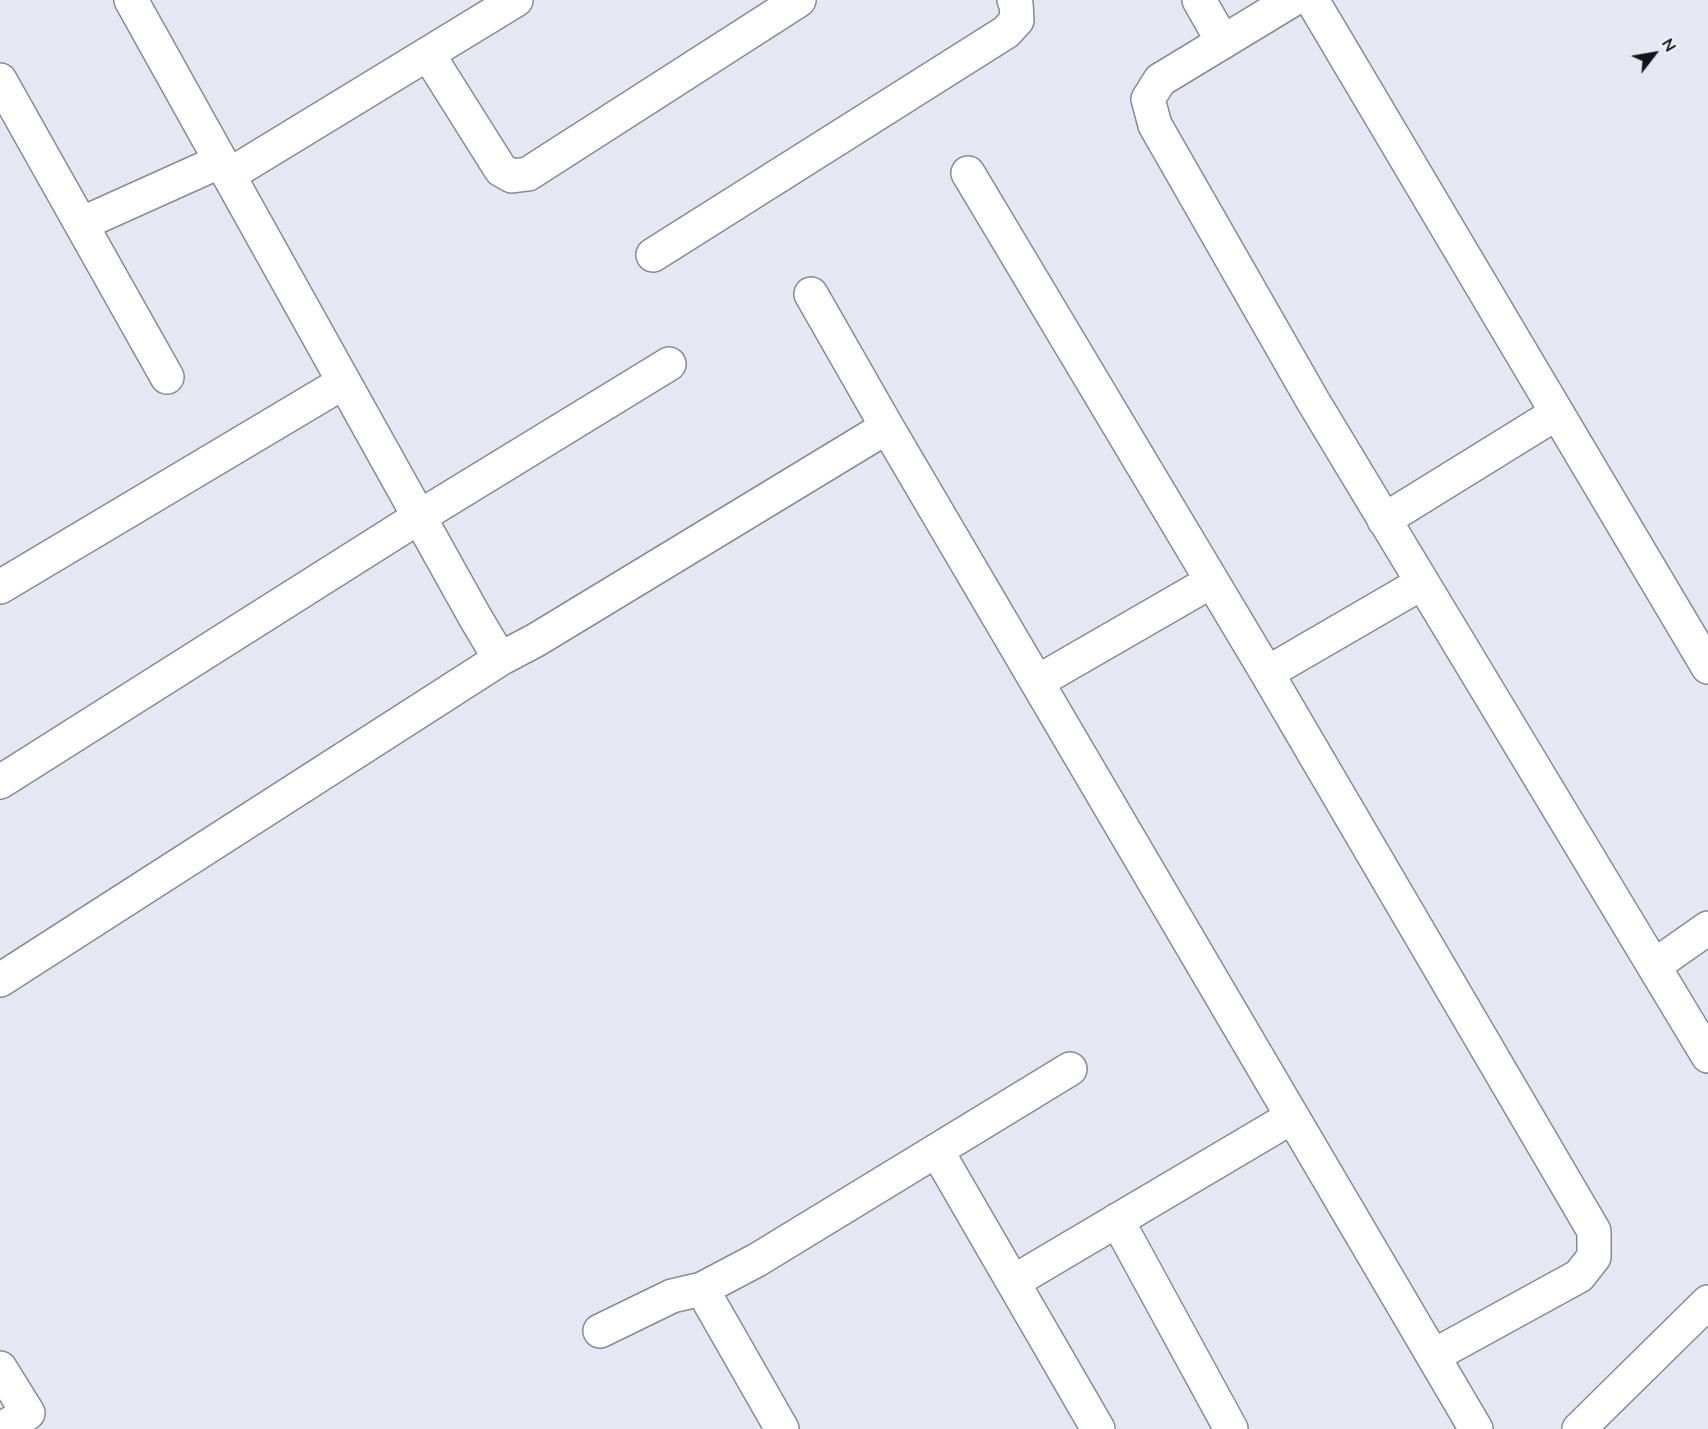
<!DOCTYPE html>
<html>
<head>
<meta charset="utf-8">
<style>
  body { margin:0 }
  #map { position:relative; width:1708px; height:1429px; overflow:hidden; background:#e5e7f3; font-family:Mulish,sans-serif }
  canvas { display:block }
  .north { position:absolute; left:1624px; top:24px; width:60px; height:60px; -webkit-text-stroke:4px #f2f5fe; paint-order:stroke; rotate:59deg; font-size:16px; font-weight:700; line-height:24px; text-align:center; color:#131417 }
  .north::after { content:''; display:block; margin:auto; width:21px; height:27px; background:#131417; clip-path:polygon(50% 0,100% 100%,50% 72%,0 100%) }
</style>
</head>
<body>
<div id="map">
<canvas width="1708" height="1429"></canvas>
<div class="north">N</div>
</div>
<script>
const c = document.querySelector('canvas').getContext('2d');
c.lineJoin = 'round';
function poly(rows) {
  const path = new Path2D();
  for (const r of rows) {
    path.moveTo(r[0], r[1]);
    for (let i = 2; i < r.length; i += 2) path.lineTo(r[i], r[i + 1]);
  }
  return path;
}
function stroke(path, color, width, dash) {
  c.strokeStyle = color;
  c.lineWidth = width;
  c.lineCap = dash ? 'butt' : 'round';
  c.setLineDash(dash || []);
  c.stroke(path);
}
const minor = poly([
  [131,0,475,617,500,659,536,640,887,427],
  [1199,0,1223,42],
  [1292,0,1160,80,1148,99,1155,125,1313,401,1708,1056],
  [1312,0,1708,667],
  [428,54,501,170,512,176,528,174,799,0],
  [0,80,167,377],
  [968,173,1267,673,1594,1231,1594,1257,1579,1276,1433,1356],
  [229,175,516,0],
  [81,224,221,161],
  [653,255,1006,32,1017,20,1016,4,1014,0],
  [811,294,887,427,1476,1429],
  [1384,520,1557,413],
  [0,587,344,382],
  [1267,673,1422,583],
  [1037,682,1212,581],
  [0,782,419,517,669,364],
  [1654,966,1708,928],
  [0,980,500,659],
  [937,1151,1098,1429],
  [1117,1220,1231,1429],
  [1013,1282,1292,1117],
  [702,1289,782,1429],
  [600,1331,672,1296,702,1289,757,1260,1070,1069],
  [0,1368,28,1413,1,1429],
  [1579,1429,1708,1302]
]);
stroke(minor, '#888a95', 36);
stroke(minor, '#fff', 33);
</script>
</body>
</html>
